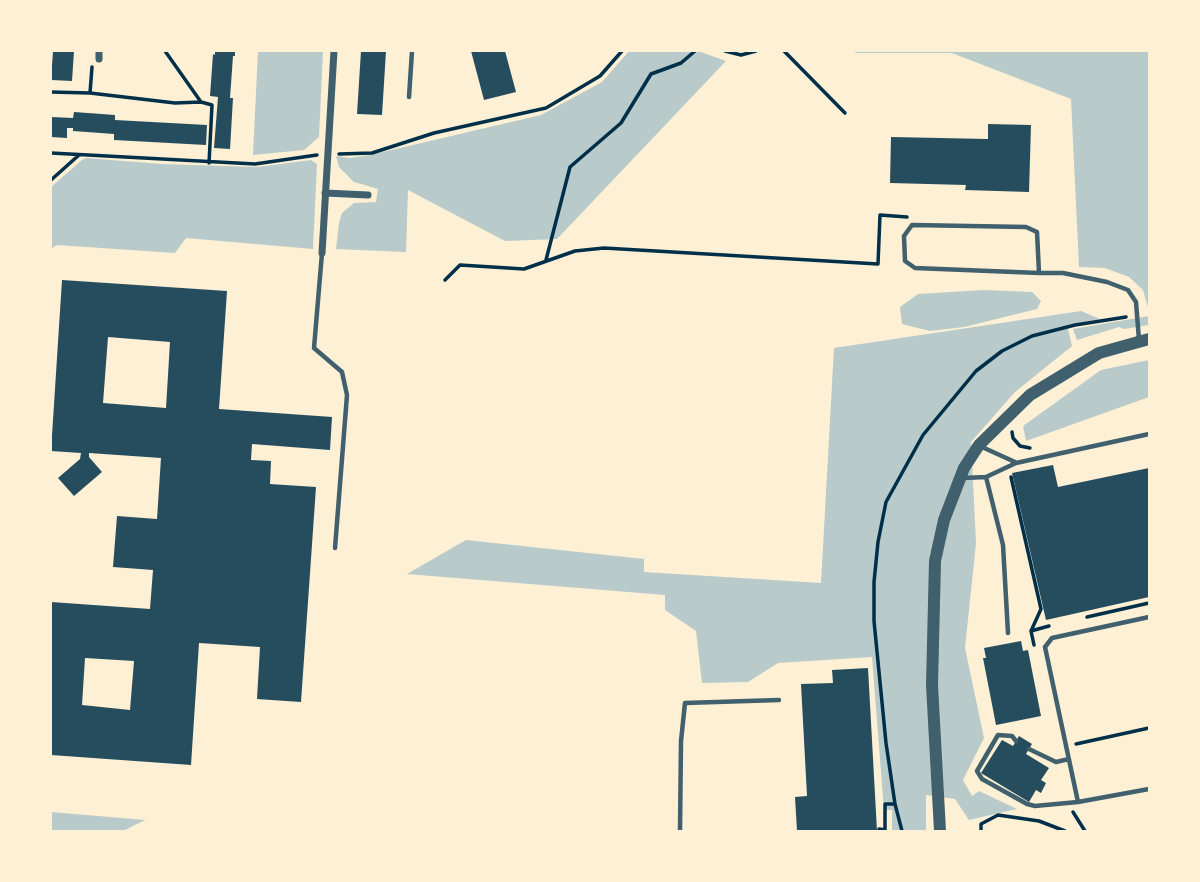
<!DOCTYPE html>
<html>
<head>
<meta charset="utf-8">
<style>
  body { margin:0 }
  #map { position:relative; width:1200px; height:882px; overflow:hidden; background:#fdf0d5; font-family:"Public Sans",sans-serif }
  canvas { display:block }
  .frame { position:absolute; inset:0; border:52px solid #fdf0d5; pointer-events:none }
</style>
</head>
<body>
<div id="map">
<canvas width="1200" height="882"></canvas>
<div class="frame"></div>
</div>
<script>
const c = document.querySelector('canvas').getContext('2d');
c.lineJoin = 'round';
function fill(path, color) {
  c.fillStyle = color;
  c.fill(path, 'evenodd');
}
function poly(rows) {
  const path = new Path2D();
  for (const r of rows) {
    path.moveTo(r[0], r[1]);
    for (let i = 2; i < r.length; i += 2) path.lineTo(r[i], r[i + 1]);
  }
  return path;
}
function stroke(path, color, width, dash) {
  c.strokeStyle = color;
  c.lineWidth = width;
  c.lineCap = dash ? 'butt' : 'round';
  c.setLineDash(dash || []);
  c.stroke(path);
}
const green = poly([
  [258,51,323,51,319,137,304,150,253,155],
  [629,51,698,51,726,61,557,239,505,241,408,190,406,252,336,249,339,223,342,213,354,203,376,202,378,189,354,182,339,167,336,156,350,158,370,155,541,115,602,82],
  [853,51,1149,51,1149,311,1143,290,1129,277,1105,268,1079,267,1071,99,952,53,856,53],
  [86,158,162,164,257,167,311,160,317,164,313,249,186,238,175,253,57,245,51,249,51,187,82,160],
  [984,290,1032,292,1041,301,1037,309,964,327,930,331,902,324,900,307,918,294],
  [1081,311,1100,319,1067,325,1072,346,1015,392,971,442,976,543,965,648,984,738,963,780,972,796,979,791,1017,809,969,820,955,799,926,795,926,831,892,831,892,810,884,810,872,657,778,663,748,682,702,683,696,631,665,610,665,595,407,574,466,540,644,559,644,572,821,583,834,348],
  [1149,316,1149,325,1124,329,1119,327,1077,340,1073,329],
  [1149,360,1149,397,1026,441,1023,426,1101,370],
  [51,812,145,820,123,831,51,831]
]);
const building = poly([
  [53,51,74,51,72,81,51,80],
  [215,51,235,51,235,56,233,56,230,98,233,98,230,149,214,148,218,97,210,96,213,54,215,55],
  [361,51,386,51,382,115,357,114],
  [471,51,505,51,516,92,484,100],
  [74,112,115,115,115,120,207,125,206,145,114,140,114,134,73,131,73,128,67,128,67,138,51,137,51,117,73,118],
  [988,124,1031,125,1029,192,965,190,966,185,890,183,891,137,988,139],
  [62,280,227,291,219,409,332,417,330,450,252,444,251,460,271,461,270,484,316,487,301,702,257,699,260,647,199,643,191,765,51,755,51,602,150,609,153,570,113,567,117,516,157,519,161,458,89,453,89,457,102,472,74,496,58,478,80,459,81,453,51,451],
  [108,337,170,342,166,408,103,403],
  [85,658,134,661,130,710,82,705],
  [1053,465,1058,487,1149,468,1149,597,1046,620,1012,473],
  [1021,641,1023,651,1028,650,1041,716,996,725,983,658,986,658,984,648],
  [868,668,877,831,797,831,795,797,807,796,801,684,833,683,832,670],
  [1019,736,1032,744,1026,754,1049,768,1041,780,1046,783,1041,793,1036,790,1029,802,981,773,1002,740,1013,746]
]);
const path = poly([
  [165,51,201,102,212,105,209,163],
  [725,51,741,55,756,51],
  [784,51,845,113],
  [51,92,90,93,175,103,201,102],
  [90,93,92,67],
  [51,153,255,164,317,155],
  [339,154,372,153,434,133,546,108,600,76,622,51],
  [51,180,79,155],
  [546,260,570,167,621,123,651,74,681,63,695,51],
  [445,280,460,265,524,269,575,251,604,248,878,264,880,215,907,217],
  [1012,432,1013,438,1020,446,1030,448],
  [1011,477,1041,609,1031,631,1034,645],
  [1087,617,1149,603],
  [1031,631,1049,626],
  [1076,744,1149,728],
  [1073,812,1085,831],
  [879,831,879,829,885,830,885,804,895,804],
  [902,831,895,804,886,743,874,621,874,582,878,542,886,502,923,435,976,371,1002,351,1032,336,1075,325,1126,317],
  [981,831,981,824,998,815,1039,821,1065,831]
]);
const service = poly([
  [409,97,412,51],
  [322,253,314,348,342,372,347,395,335,548],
  [1039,273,1037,232,1026,227,912,225,904,236,905,261,915,268,1039,273,1063,273,1107,282,1128,290,1136,302,1139,340],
  [982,447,1015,462],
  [986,477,1003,545,1008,633],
  [964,478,986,477,1016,463,1149,434],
  [1016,741,1012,736,998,735,977,771,982,779,1027,804,1035,806,1078,802,1149,789],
  [1029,749,1056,762,1069,759],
  [1078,802,1045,647,1052,638,1149,617],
  [680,831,681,741,685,703,779,700]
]);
const minor = poly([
  [99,59,99,51],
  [325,193,368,195],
  [322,253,334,51]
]);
const tertiary = poly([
  [940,831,932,685,935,561,944,520,964,468,979,445,1030,395,1099,353,1149,339]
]);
fill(green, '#b9caca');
fill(building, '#264d5e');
stroke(path, '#003049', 3.5);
stroke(service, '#3f606c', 4.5);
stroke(minor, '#3f606c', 7);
stroke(tertiary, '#3f606c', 12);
</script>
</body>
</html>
